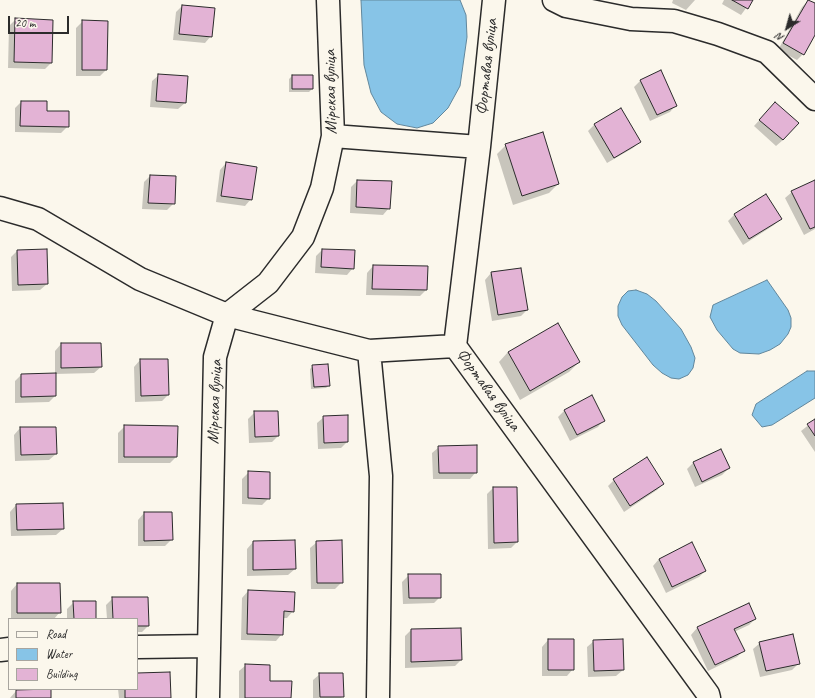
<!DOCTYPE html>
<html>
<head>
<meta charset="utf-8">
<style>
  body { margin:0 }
  #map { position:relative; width:815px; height:698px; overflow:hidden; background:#fbf7ec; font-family:Caveat,sans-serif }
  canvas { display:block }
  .legend { position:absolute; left:8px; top:618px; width:130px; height:72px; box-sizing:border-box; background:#fbf7ec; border:1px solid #a8a59f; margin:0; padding:5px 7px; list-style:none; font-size:12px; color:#2b2b2b }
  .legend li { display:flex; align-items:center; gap:8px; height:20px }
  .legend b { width:20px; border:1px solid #a8a59f }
  .north { position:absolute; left:767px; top:8px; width:40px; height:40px; -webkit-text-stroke:3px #fbf7ec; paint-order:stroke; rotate:217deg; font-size:11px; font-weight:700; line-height:16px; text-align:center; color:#2b2b2b }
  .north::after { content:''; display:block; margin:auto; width:14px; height:18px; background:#2b2b2b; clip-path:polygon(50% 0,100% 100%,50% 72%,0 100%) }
  .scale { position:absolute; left:8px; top:16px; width:61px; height:18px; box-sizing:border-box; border:2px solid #2b2b2b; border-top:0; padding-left:5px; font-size:12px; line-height:14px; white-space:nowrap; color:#2b2b2b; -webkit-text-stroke:3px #fbf7ec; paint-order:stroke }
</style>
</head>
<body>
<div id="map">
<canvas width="815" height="698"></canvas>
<ul class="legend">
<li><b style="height:5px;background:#fbf7ec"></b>Road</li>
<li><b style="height:11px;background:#87c4e7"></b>Water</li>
<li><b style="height:11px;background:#e3b3d5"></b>Building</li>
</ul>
<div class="north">N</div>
<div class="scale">20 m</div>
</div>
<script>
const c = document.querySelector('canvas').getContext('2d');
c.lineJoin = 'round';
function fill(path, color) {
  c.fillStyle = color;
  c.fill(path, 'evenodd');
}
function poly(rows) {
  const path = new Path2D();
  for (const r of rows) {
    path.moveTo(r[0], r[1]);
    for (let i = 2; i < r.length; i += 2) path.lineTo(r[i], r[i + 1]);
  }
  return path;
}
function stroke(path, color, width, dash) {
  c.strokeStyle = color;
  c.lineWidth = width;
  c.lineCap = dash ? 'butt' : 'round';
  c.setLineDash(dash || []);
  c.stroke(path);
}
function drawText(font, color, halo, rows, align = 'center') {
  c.font = font + ' Caveat,sans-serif';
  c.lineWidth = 3;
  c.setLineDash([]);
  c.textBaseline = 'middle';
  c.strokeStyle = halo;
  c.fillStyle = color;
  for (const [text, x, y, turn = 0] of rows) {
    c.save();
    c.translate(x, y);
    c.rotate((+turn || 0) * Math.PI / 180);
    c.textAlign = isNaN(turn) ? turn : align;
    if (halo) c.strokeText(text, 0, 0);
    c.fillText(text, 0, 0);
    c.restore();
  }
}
const water = poly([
  [361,0,460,0,466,15,467,37,460,86,448,108,433,123,417,128,397,124,381,112,371,93,364,65,361,0],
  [767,280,788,310,791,318,791,327,788,334,780,344,770,350,759,354,740,353,733,349,717,330,710,317,713,305,767,280],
  [636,290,647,294,656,301,681,329,691,347,695,358,693,368,688,375,679,379,671,378,662,373,653,365,622,325,618,316,618,306,622,297,628,291,636,290],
  [807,371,815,371,815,398,772,425,762,427,752,415,756,404,807,371]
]);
const shadow = poly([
  [673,0,695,0,686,10,672,3],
  [724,0,752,0,741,15,722,4],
  [808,1,815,4,815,33,803,54,797,60,778,50,802,7],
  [182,6,211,36,205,43,173,40,176,12],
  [16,19,51,63,45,69,8,68,9,26],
  [83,21,106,70,100,76,76,76,76,28],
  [159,75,185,103,178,109,150,107,152,81],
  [292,76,312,89,309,92,289,92,289,79],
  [640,81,676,105,670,112,650,121,634,87],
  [21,102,46,112,68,126,61,133,15,132,15,108],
  [775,103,783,140,776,146,754,126],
  [595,124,639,142,633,148,607,163,588,131],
  [506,145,558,184,549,193,513,205,497,154],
  [226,163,251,199,245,206,216,202,220,170],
  [150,176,174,203,167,210,142,209,144,182],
  [357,181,389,208,383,215,350,213,351,187],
  [815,181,815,229,804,235,785,198,792,192],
  [766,195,780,219,774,225,743,245,728,221,734,215],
  [322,250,353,268,347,275,315,273,316,256],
  [17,251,47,284,40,290,12,291,11,257],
  [373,266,427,267,426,290,420,296,366,295,367,273],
  [491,273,527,310,521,316,492,321,485,280],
  [558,325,579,362,569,372,520,400,499,362,508,352],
  [61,344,101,367,94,373,55,374,55,351],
  [140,360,168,395,162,401,135,402,134,367],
  [313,366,329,385,326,388,311,389,310,369],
  [21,375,55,396,49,402,15,403,15,381],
  [592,396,604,420,598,427,570,441,558,417,564,411],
  [255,412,278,436,272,442,249,443,248,419],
  [324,417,347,442,341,448,318,449,317,423],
  [815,420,815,452,801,431],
  [125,426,176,457,170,463,118,463,118,433],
  [20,428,56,454,49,460,15,461,14,435],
  [439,447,476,472,470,479,433,479,432,453],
  [693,463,729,468,722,475,695,487,687,469],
  [249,472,269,498,262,505,242,504,242,479],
  [614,480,663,484,657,490,624,512,608,486],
  [493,488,517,542,511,548,488,549,487,494],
  [16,505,63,529,56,535,11,536,10,512],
  [144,513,172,539,165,546,138,546,138,520],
  [253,542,295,569,288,575,247,576,247,549],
  [317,542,342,582,335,589,311,589,310,548],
  [692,544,705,571,699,577,666,593,653,566,659,559],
  [409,575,440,597,434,603,403,604,402,582],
  [17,584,59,584,60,612,54,619,11,619,11,591],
  [248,591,293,611,287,618,283,618,282,634,276,641,241,640,242,598],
  [113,598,148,626,142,632,137,632,137,619,107,619,106,605],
  [74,602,95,619,67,619,67,609],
  [748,604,755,619,749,625,734,632,743,651,737,657,708,671,691,635,697,628],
  [460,629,461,660,455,666,405,668,405,636,411,630],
  [548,640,573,669,567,676,542,676,542,647],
  [594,641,623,670,616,676,588,677,587,647],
  [760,643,799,663,792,670,760,677,753,649],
  [246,665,269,681,290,698,239,698,239,671],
  [137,674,170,698,119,698,118,689,137,689],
  [320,674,343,696,341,698,313,698,313,680],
  [16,691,50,698,10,698]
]);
const building = poly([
  [732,0,753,0,748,9,732,0],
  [808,0,815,3,815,35,804,55,783,43,808,0],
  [182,5,215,8,212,37,179,34,182,5],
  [15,18,53,20,52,63,14,62,15,18],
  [82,20,108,21,107,70,82,70,82,20],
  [661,70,677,106,657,115,640,80,661,70],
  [158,74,188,76,186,103,156,101,158,74],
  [292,75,313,75,313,89,292,89,292,75],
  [21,101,47,101,47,111,69,111,69,127,20,126,21,101],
  [775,102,799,123,783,140,759,120,775,102],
  [621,108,641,142,614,158,594,124,621,108],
  [543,132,559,184,522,196,505,144,543,132],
  [226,162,257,167,252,200,221,196,226,162],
  [150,175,176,176,175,204,148,203,150,175],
  [357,180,392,181,390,209,356,207,357,180],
  [815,180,815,227,810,229,791,191,815,180],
  [766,194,782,219,749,239,734,214,766,194],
  [47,249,48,284,18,285,17,250,47,249],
  [322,249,355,250,354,269,321,267,322,249],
  [373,265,428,266,427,290,372,289,373,265],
  [521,268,528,310,498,315,491,272,521,268],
  [558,323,580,362,530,391,508,352,558,323],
  [61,343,101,343,102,367,61,368,61,343],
  [140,359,168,359,169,395,141,396,140,359],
  [328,364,330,386,314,387,312,365,328,364],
  [56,373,56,396,21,397,21,374,56,373],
  [592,395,605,421,577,435,564,410,592,395],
  [254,411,278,411,279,436,255,437,254,411],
  [348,415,348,442,324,443,323,416,348,415],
  [815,419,815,436,807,424,815,419],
  [124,425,178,426,177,457,124,457,124,425],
  [20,427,56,427,57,454,21,455,20,427],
  [477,445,477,473,439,473,438,446,477,445],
  [721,449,730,468,702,482,693,462,721,449],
  [647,457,664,484,630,506,613,479,647,457],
  [248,471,270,472,270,499,248,498,248,471],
  [493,487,517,487,518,542,494,543,493,487],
  [63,503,64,529,17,530,16,504,63,503],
  [144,512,172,512,173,540,144,541,144,512],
  [295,540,296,569,253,570,253,541,295,540],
  [342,540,343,583,317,583,316,541,342,540],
  [692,542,706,571,672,587,659,559,692,542],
  [408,574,441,574,441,598,409,598,408,574],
  [17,583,60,583,61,613,17,613,17,583],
  [248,590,295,592,294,612,284,611,283,635,247,634,248,590],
  [112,597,148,597,149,626,137,626,137,619,113,619,112,597],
  [73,601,96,601,96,619,74,619,73,601],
  [749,603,756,619,734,629,745,651,715,665,697,627,749,603],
  [461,628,462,660,411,662,411,629,461,628],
  [793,634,800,664,766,671,759,642,793,634],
  [548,639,574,639,574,670,548,670,548,639],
  [623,639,624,670,594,671,593,640,623,639],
  [245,664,270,665,270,681,292,681,291,698,245,698,245,664],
  [170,672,171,698,125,698,125,689,137,689,137,673,170,672],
  [319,673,343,673,344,697,320,697,319,673],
  [51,689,51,698,16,698,16,690,51,689]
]);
const minor = poly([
  [494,0,479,147,455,346,708,694,709,698],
  [554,0,566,6,631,19,674,21,718,34,767,52,815,99],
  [333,136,479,147],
  [0,208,38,219,140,279,227,315,369,351,455,346],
  [369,351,381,476,378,698],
  [137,647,209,646],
  [0,650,9,649],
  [208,698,215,357,227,315,268,283,303,237,322,188,333,136,328,0]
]);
const streetNames = [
  ["Фортавая вуліца",487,67,-84],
  ["Мірская вуліца",331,92,-91],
  ["Фортавая вуліца",488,390,54],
  ["Мірская вуліца",215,402,-88]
];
fill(water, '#87c4e7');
stroke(water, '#62879c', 1);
fill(shadow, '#0003');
fill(building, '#e3b3d5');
stroke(building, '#2b2b2b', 1);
stroke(minor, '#2b2b2b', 25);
stroke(minor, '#fbf7ec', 22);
drawText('17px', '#2b2b2b', '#fbf7ec', streetNames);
</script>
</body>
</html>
